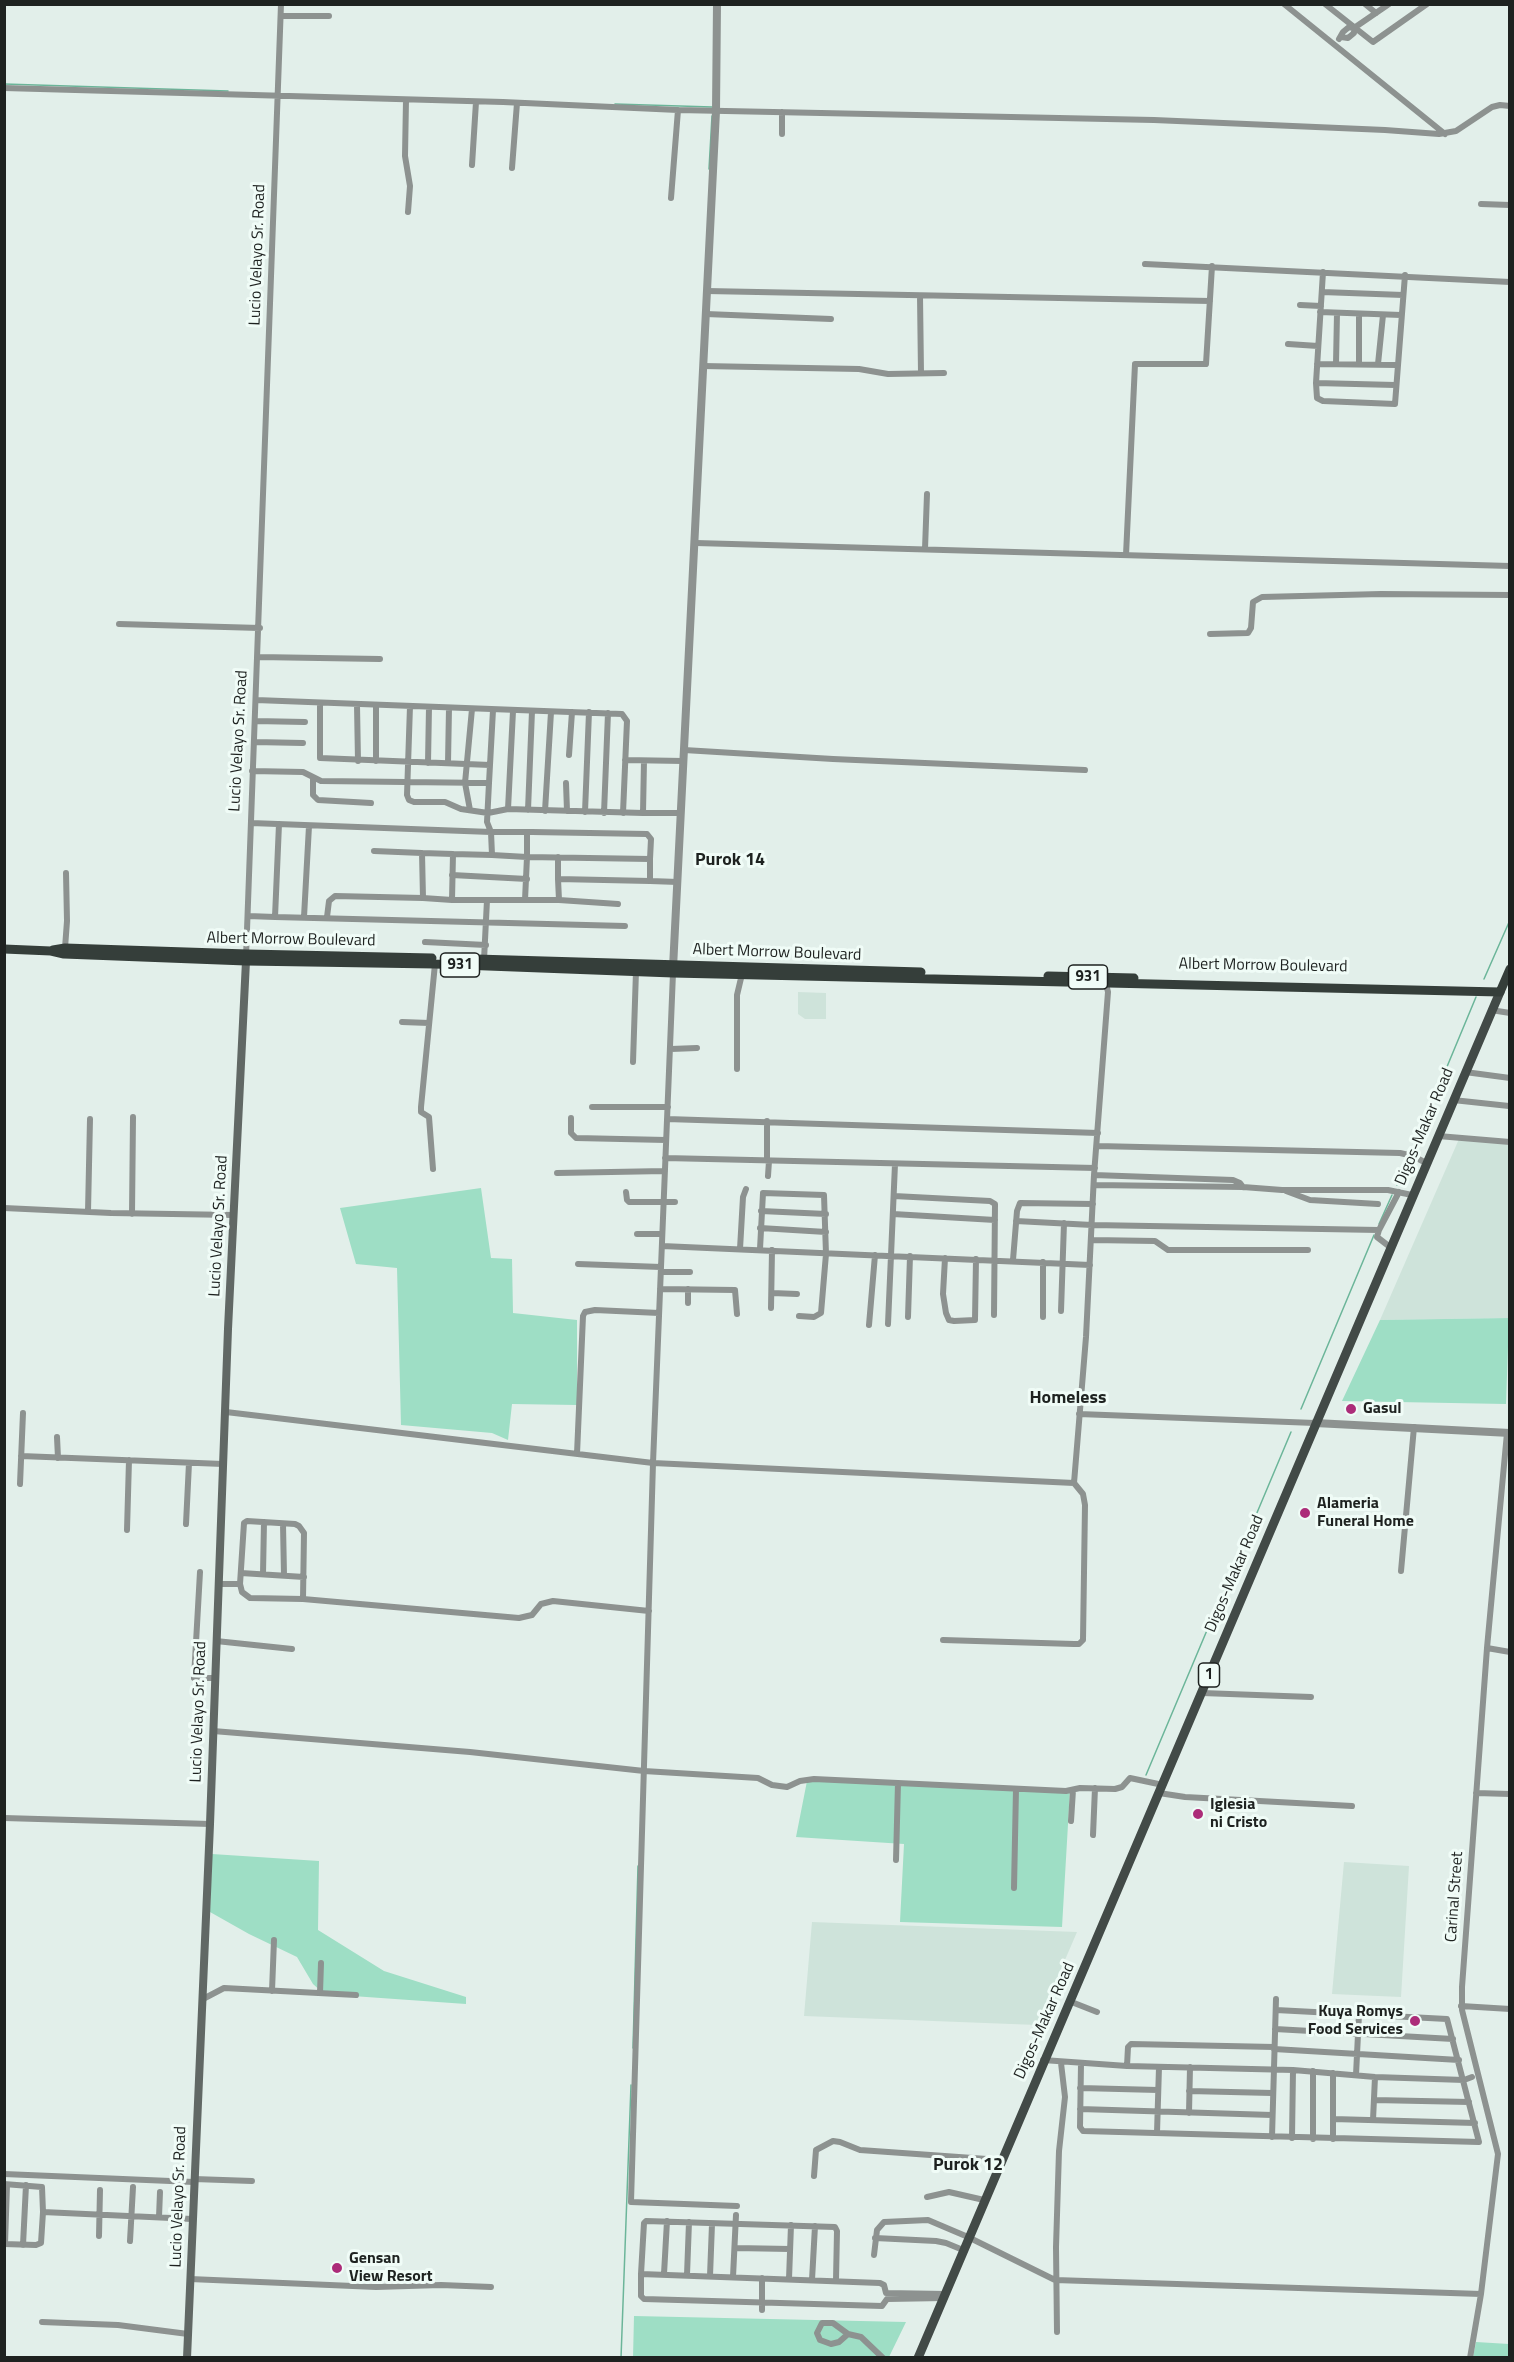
<!DOCTYPE html>
<html>
<head>
<meta charset="utf-8">
<style>
  body { margin:0 }
  #map { position:relative; width:1514px; height:2362px; overflow:hidden; background:#e2efea; font-family:"Titillium Web",sans-serif }
  canvas { display:block }
  .frame { position:absolute; inset:0; border:6px solid #1e2220; pointer-events:none }
</style>
</head>
<body>
<div id="map">
<canvas width="1514" height="2362"></canvas>
<div class="frame"></div>
</div>
<script>
const c = document.querySelector('canvas').getContext('2d');
c.lineJoin = 'round';
function fill(path, color) {
  c.fillStyle = color;
  c.fill(path, 'evenodd');
}
function poly(rows) {
  const path = new Path2D();
  for (const r of rows) {
    path.moveTo(r[0], r[1]);
    for (let i = 2; i < r.length; i += 2) path.lineTo(r[i], r[i + 1]);
  }
  return path;
}
function stroke(path, color, width, dash) {
  c.strokeStyle = color;
  c.lineWidth = width;
  c.lineCap = dash ? 'butt' : 'round';
  c.setLineDash(dash || []);
  c.stroke(path);
}
function drawText(font, color, halo, rows, align = 'center') {
  c.font = font + ' "Titillium Web",sans-serif';
  c.lineWidth = 6;
  c.setLineDash([]);
  c.textBaseline = 'middle';
  c.strokeStyle = halo;
  c.fillStyle = color;
  for (const [text, x, y, turn = 0] of rows) {
    c.save();
    c.translate(x, y);
    c.rotate((+turn || 0) * Math.PI / 180);
    c.textAlign = isNaN(turn) ? turn : align;
    if (halo) c.strokeText(text, 0, 0);
    c.fillText(text, 0, 0);
    c.restore();
  }
}
const built = poly([
  [798,992,826,993,826,1019,805,1019,798,1014],
  [1459,1139,1509,1143,1509,1318,1380,1320],
  [1344,1862,1409,1866,1401,1997,1332,1994],
  [812,1922,1077,1932,1037,2025,804,2016]
]);
const green = poly([
  [481,1188,491,1258,512,1259,513,1313,577,1320,577,1405,512,1404,508,1440,492,1433,401,1425,397,1268,356,1264,340,1208],
  [1509,1318,1506,1404,1342,1401,1380,1320],
  [807,1781,1070,1790,1062,1927,900,1922,904,1844,796,1837],
  [212,1854,319,1861,318,1930,384,1971,466,1997,466,2004,324,1994,313,1984,297,1957,249,1934,210,1912],
  [634,2316,906,2322,889,2357,633,2358],
  [1476,2342,1509,2344,1509,2357,1473,2357]
]);
const stream = poly([
  [4,84,228,91],
  [615,104,712,107],
  [709,169,712,116],
  [1484,979,1510,920],
  [1414,1146,1476,997],
  [1397,1185,1409,1158],
  [1379,1224,1392,1195],
  [1301,1409,1374,1235],
  [1224,1591,1291,1432],
  [1146,1775,1213,1616],
  [633,2048,638,1866],
  [621,2358,631,2085]
]);
const minor = poly([
  [1284,4,1445,134],
  [1325,4,1373,42,1427,4],
  [1365,4,1376,13],
  [281,16,329,16],
  [1341,37,1348,38,1354,33,1354,28,1389,4],
  [1339,39,1343,32,1349,27,1354,28],
  [4,88,503,102,678,110,1154,120,1385,130,1439,134,1456,131,1492,107,1500,105,1510,106],
  [406,100,405,156,410,186,408,212],
  [782,134,782,112],
  [472,165,476,102],
  [512,168,517,103],
  [671,198,678,110],
  [1481,204,1510,205],
  [1145,264,1510,282],
  [1323,272,1316,383,1317,398,1323,401,1395,404,1405,275],
  [707,291,1210,301],
  [1322,292,1403,295],
  [920,296,921,373],
  [1300,305,1321,306],
  [1320,312,1401,315],
  [706,314,831,319],
  [1288,344,1318,346],
  [1317,364,1397,365],
  [1336,364,1337,313],
  [1359,364,1359,314],
  [1378,364,1383,315],
  [703,366,859,369,888,374,944,373],
  [1316,383,1395,385],
  [696,543,1510,566],
  [925,549,927,494],
  [1126,555,1135,364,1206,364,1212,266],
  [119,624,260,628],
  [1210,634,1248,633,1251,628,1253,602,1262,597,1381,594,1510,595],
  [258,657,380,659],
  [256,700,622,714,627,721,623,813],
  [320,704,320,758,490,765],
  [357,705,358,761],
  [376,705,376,761],
  [410,706,407,795,409,800,414,802,445,802,461,809,488,813,508,809,643,813,644,761],
  [255,721,305,722],
  [254,742,303,743],
  [684,750,833,759,1085,770],
  [569,755,572,712],
  [625,760,683,761],
  [428,763,429,707],
  [448,763,449,708],
  [252,771,303,772,321,781,489,783,493,710],
  [313,779,313,795,318,800,371,803],
  [489,783,487,822,491,832],
  [566,783,567,811],
  [508,809,513,711],
  [470,810,465,783,472,709],
  [528,810,532,711],
  [545,811,551,712],
  [585,812,589,712],
  [604,813,608,713],
  [643,813,680,813],
  [251,823,491,832],
  [279,824,275,917,625,926],
  [374,851,422,853],
  [558,857,558,879],
  [452,875,527,879],
  [650,881,678,882],
  [452,900,423,898,422,853,453,854],
  [487,900,452,900,453,854,492,855],
  [525,900,527,857,650,859,651,839,647,834,532,832,491,832,492,855,527,857,527,832],
  [559,900,558,879,650,881,650,859],
  [248,916,275,917],
  [304,917,309,826],
  [327,917,329,901,335,896,423,898],
  [425,942,486,945],
  [65,948,67,921,66,873],
  [246,957,281,4],
  [484,960,487,900,559,900,618,904],
  [673,973,653,1463,631,2202,737,2206],
  [1491,1010,1510,1013],
  [402,1022,429,1023],
  [671,1049,697,1048],
  [633,1062,636,971],
  [737,1069,737,995,742,974],
  [1465,1072,1510,1078],
  [1453,1100,1509,1106],
  [592,1107,668,1107],
  [571,1118,571,1133,576,1138,666,1140],
  [667,1119,1098,1133],
  [767,1121,767,1161],
  [1438,1136,1510,1142],
  [1097,1146,1400,1153,1413,1156,1426,1163],
  [665,1158,1095,1168],
  [433,1169,429,1117,421,1112,421,1107,435,964],
  [557,1173,665,1171],
  [1094,1175,1233,1180,1240,1183,1243,1187],
  [768,1176,769,1161],
  [1094,1185,1243,1187,1282,1190,1388,1190,1412,1195],
  [1286,1191,1310,1200,1378,1204],
  [626,1192,627,1200,629,1202,675,1202],
  [894,1196,990,1201,995,1204,994,1315],
  [4,1208,111,1213,234,1215],
  [761,1211,826,1214],
  [88,1212,90,1119],
  [132,1214,133,1117],
  [893,1214,995,1220],
  [1016,1221,1092,1225,1379,1230,1399,1192],
  [760,1228,826,1232],
  [1379,1230,1377,1237,1390,1247],
  [637,1234,662,1234],
  [1092,1240,1155,1241,1168,1250,1308,1250],
  [662,1246,1090,1265],
  [740,1249,743,1197,746,1189],
  [760,1249,763,1193,824,1195,826,1254,821,1313,814,1317,799,1316],
  [945,1258,943,1294,946,1313,949,1320,954,1321,975,1320,976,1259],
  [1013,1260,1017,1211,1020,1203,1093,1204],
  [578,1264,661,1267],
  [661,1272,690,1272],
  [660,1289,735,1290,737,1314],
  [688,1289,688,1303],
  [772,1293,797,1294],
  [771,1308,772,1250],
  [1061,1311,1064,1223],
  [908,1317,910,1256],
  [1043,1317,1043,1262],
  [888,1324,895,1164],
  [869,1325,875,1255],
  [226,1412,653,1463,1074,1483],
  [1079,1414,1315,1423],
  [57,1437,58,1458],
  [577,1454,583,1316,585,1312,595,1310,659,1313],
  [21,1456,223,1464],
  [20,1484,23,1413],
  [186,1524,189,1463],
  [283,1524,284,1575],
  [127,1530,129,1460],
  [1401,1571,1414,1427],
  [200,1572,194,1678,215,1678],
  [241,1573,304,1577],
  [263,1574,264,1522],
  [219,1584,240,1584,242,1592,250,1598,303,1599,519,1618,532,1615,541,1604,553,1601,649,1611],
  [240,1584,244,1523,247,1521,295,1524,299,1526,304,1533,303,1599],
  [943,1640,1074,1644,1079,1644,1083,1640,1085,1505,1083,1494,1074,1483,1086,1337,1094,1175,1108,992,1105,980],
  [216,1641,292,1649],
  [1487,1648,1510,1652],
  [1202,1693,1311,1697],
  [213,1731,470,1752,644,1771,758,1778,772,1785,787,1787,800,1781,814,1779,1066,1791,1080,1788,1115,1789,1122,1787,1130,1778,1163,1785],
  [1159,1793,1185,1797,1352,1806],
  [1476,1793,1510,1794],
  [4,1818,210,1824],
  [1071,1821,1073,1790],
  [1093,1835,1095,1788],
  [896,1860,898,1783],
  [1014,1888,1016,1789],
  [272,1991,274,1940],
  [320,1993,321,1963],
  [203,1999,224,1988,356,1995],
  [1069,2001,1097,2012],
  [1461,2006,1510,2009],
  [1275,2029,1453,2039],
  [1274,2049,1459,2060],
  [1043,2060,1127,2066,1293,2070,1375,2077,1464,2080,1472,2077],
  [1081,2064,1080,2127,1083,2131,1479,2142,1447,2019,1276,2010],
  [1127,2066,1128,2047,1131,2044,1274,2047],
  [1333,2073,1333,2139],
  [1356,2075,1359,2014],
  [1080,2088,1158,2090],
  [1189,2091,1272,2093],
  [1374,2100,1469,2102],
  [1080,2109,1272,2115],
  [1189,2113,1190,2067],
  [1333,2119,1475,2123],
  [1373,2120,1375,2077],
  [1157,2133,1159,2067],
  [1272,2137,1276,1999],
  [1292,2138,1293,2070],
  [1313,2139,1313,2071],
  [4,2174,194,2182],
  [814,2176,816,2150,833,2141,840,2142,860,2150,1001,2160],
  [194,2179,252,2181],
  [4,2184,42,2187,43,2212,41,2243,36,2245,4,2244],
  [927,2197,949,2192,984,2200],
  [43,2212,192,2219],
  [159,2217,160,2192],
  [99,2236,100,2190],
  [875,2238,936,2241,946,2243,963,2250],
  [130,2241,133,2187],
  [5,2244,7,2185],
  [23,2245,26,2185],
  [735,2248,790,2249],
  [874,2255,877,2230,884,2222,928,2220,968,2237,1055,2280,1481,2294],
  [641,2274,880,2283,884,2285,886,2293,945,2294],
  [664,2274,667,2221],
  [687,2275,689,2222],
  [710,2276,712,2224],
  [733,2277,736,2215],
  [190,2279,376,2287,441,2285,491,2287],
  [789,2279,791,2225],
  [812,2280,815,2226],
  [836,2280,837,2231,835,2227,646,2221,644,2223,641,2274,641,2296,644,2299,882,2306,887,2299,944,2298],
  [762,2310,762,2278],
  [42,2322,118,2325,188,2334],
  [1057,2332,1056,2247,1059,2151,1065,2097,1061,2063],
  [848,2334,839,2342,831,2344,820,2340,817,2333,822,2323,833,2323,848,2334,861,2337,883,2358],
  [1470,2358,1481,2294,1498,2154,1462,2010,1462,1987,1487,1648,1507,1433]
]);
const tertiary = poly([
  [673,968,716,111,717,4],
  [1315,1423,1510,1433]
]);
const secondary = poly([
  [187,2358,210,1824,228,1329,246,961]
]);
const primary = poly([
  [918,2358,1500,992]
]);
const trunk = poly([
  [4,949,51,951,64,954,246,961,435,964,673,973,1500,992,1510,969],
  [53,950,65,948,247,954,432,958],
  [476,959,921,972],
  [1048,976,1134,978]
]);
const markers = [
  [1351,1409,6,"#ac2c79"],
  [1305,1513,6,"#ac2c79"],
  [1198,1814,6,"#ac2c79"],
  [1415,2021,6,"#ac2c79"],
  [337,2268,6,"#ac2c79"]
];
const shields = [
  [460,965,39],
  [1088,977,39],
  [1209,1675,21]
];
const shieldNames = [
  ["931",460,965],
  ["931",1088,977],
  ["1",1209,1675]
];
const streetNames = [
  ["Lucio Velayo Sr. Road",258,255,-88],
  ["Lucio Velayo Sr. Road",239,741,-87],
  ["Albert Morrow Boulevard",291,940,1],
  ["Albert Morrow Boulevard",777,953,2],
  ["Albert Morrow Boulevard",1263,966,1],
  ["Digos-Makar Road",1425,1127,-67],
  ["Lucio Velayo Sr. Road",219,1226,-87],
  ["Digos-Makar Road",1235,1574,-67],
  ["Lucio Velayo Sr. Road",199,1712,-88],
  ["Carinal Street",1455,1897,-86],
  ["Digos-Makar Road",1045,2021,-66],
  ["Lucio Velayo Sr. Road",179,2197,-88]
];
const poiNames = [
  ["Gasul",1363,1409],
  ["Alameria",1317,1504],
  ["Funeral Home",1317,1522],
  ["Iglesia",1210,1805],
  ["ni Cristo",1210,1823],
  ["Kuya Romys",1403,2012,"right"],
  ["Food Services",1403,2030,"right"],
  ["Gensan",349,2259],
  ["View Resort",349,2277]
];
const neighbourhoodNames = [
  ["Purok 14",730,861],
  ["Homeless",1068,1399],
  ["Purok 12",968,2166]
];
fill(built, '#cee3da');
fill(green, '#9edec5');
stroke(stream, '#6bb599', 1.5);
stroke(minor, '#8d9290', 6);
stroke(tertiary, '#8d9290', 8);
stroke(secondary, '#616865', 8);
stroke(primary, '#424a47', 9);
stroke(trunk, '#353e3a', 9);
for (const [x, y, r, color] of markers) {
  const dot = new Path2D();
  dot.arc(x, y, r, 0, 2 * Math.PI);
  c.fillStyle = color;
  c.fill(dot);
  stroke(dot, '#f0fcf7', 2);
}
for (const [x, y, w] of shields) {
  const box = new Path2D();
  box.roundRect(x - w / 2, y - 12, w, 24, 4.5);
  c.fillStyle = '#f0fcf7';
  c.fill(box);
  stroke(box, '#1e2220', 1.5);
}
drawText('bold 15px', '#1e2220', null, shieldNames);
drawText('16px', '#1e2220', '#f0fcf7', streetNames);
drawText('bold 16px', '#1e2220', '#f0fcf7', poiNames, 'left');
drawText('bold 18px', '#1e2220', '#f0fcf7', neighbourhoodNames);
</script>
</body>
</html>
